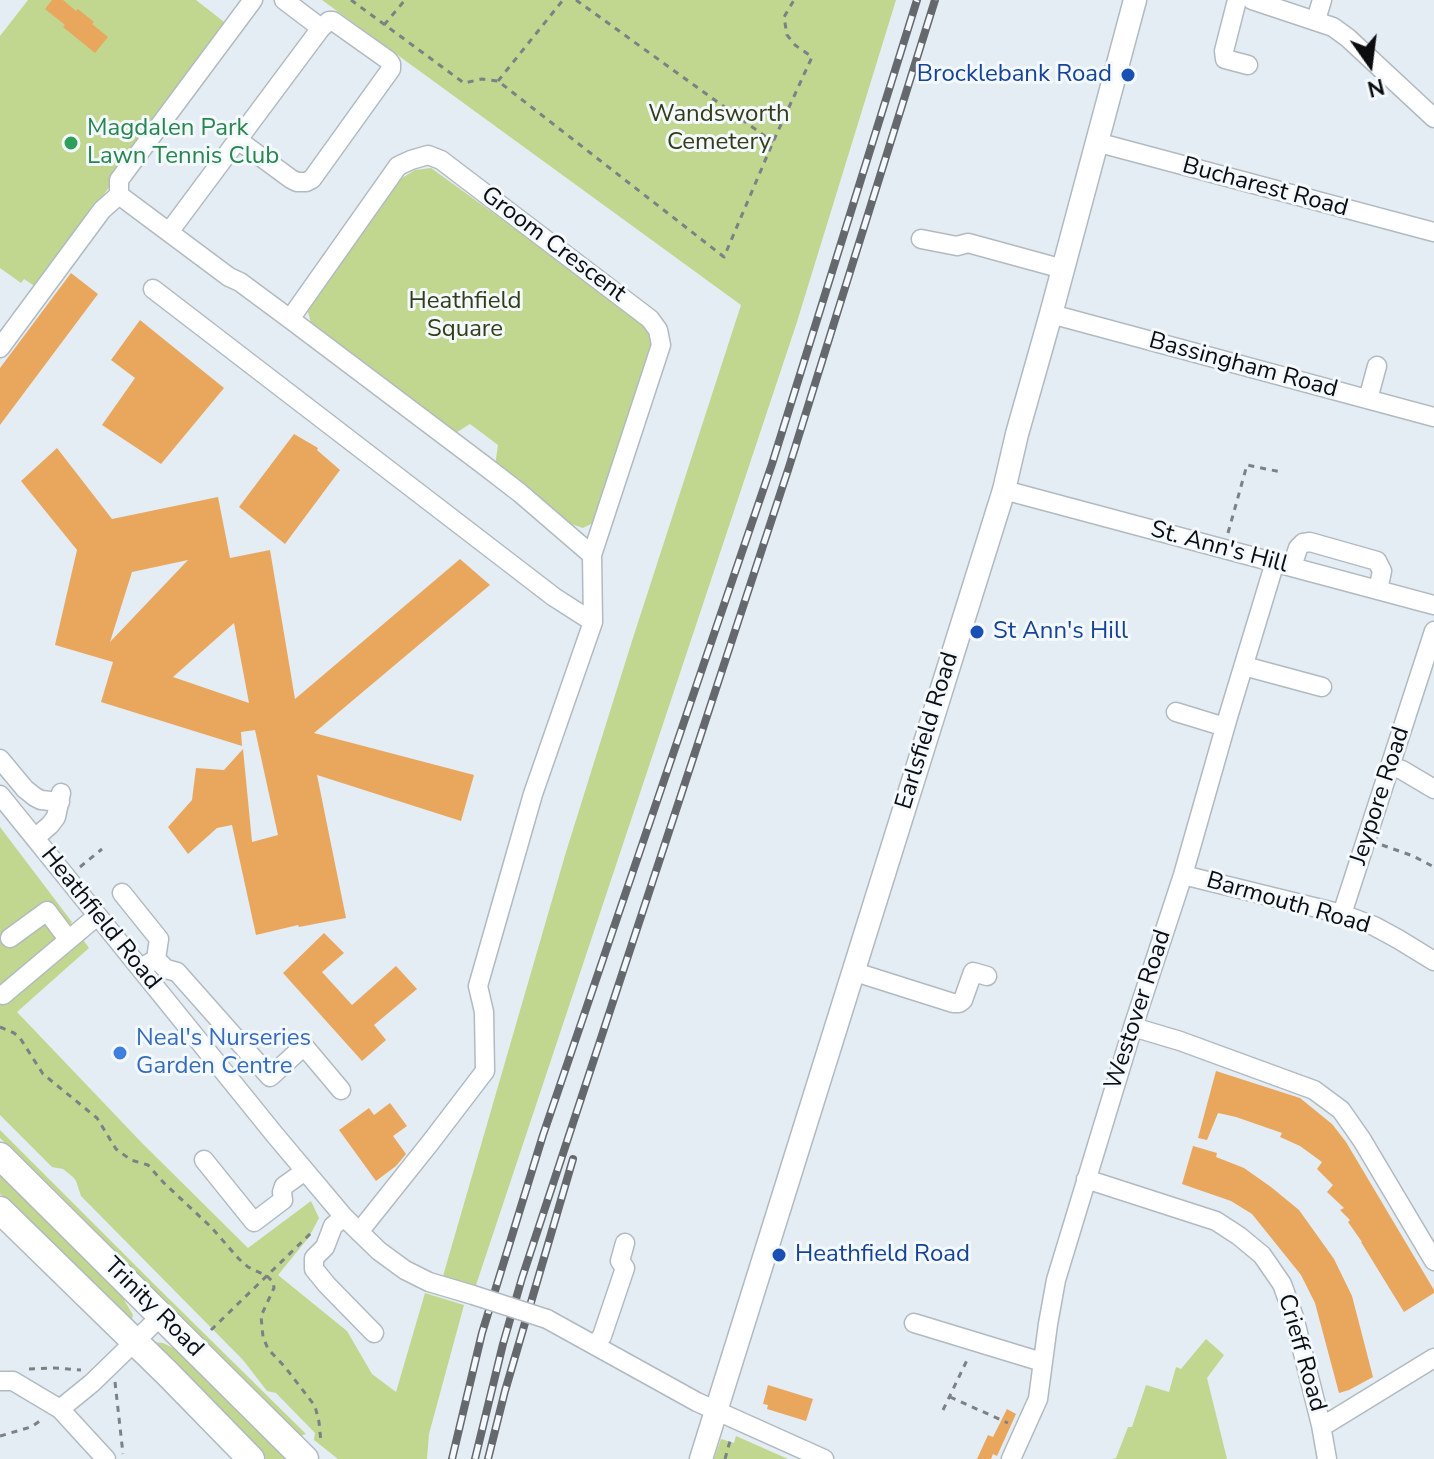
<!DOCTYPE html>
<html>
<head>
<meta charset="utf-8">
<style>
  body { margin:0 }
  #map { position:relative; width:1434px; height:1459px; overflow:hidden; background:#e4ecf4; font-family:"Nunito Sans",sans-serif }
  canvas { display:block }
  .north { position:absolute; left:1330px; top:24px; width:80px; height:80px; -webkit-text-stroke:6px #f4f9fd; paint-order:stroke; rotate:166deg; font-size:22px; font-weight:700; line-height:32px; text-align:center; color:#0b0d0f }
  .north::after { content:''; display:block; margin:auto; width:28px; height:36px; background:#0b0d0f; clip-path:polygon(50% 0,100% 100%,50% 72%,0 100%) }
</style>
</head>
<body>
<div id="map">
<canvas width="1434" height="1459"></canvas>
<div class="north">N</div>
</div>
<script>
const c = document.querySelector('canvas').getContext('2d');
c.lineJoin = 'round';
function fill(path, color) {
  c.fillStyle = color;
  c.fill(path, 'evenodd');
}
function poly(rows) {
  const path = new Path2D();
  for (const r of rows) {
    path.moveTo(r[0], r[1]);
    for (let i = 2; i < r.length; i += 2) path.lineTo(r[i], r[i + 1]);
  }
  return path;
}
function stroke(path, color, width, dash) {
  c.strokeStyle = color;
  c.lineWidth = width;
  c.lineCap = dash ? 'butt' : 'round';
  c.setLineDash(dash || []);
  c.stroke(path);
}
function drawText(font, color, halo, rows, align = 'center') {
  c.font = font + ' "Nunito Sans",sans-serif';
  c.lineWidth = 6;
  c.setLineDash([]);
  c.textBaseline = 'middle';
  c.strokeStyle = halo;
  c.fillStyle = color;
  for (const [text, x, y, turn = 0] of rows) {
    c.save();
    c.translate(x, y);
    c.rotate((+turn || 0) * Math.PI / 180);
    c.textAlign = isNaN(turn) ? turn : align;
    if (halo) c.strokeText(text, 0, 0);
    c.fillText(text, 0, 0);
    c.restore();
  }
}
const green = poly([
  [28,0,196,0,228,25,36,287,24,279,21,283,0,268,0,36],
  [322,0,896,0,796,325,475,1288,443,1276,566,852,632,641,741,305],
  [431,168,644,322,653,339,649,362,593,523,583,528,571,524,495,466,498,445,470,424,454,434,311,323,308,312,308,302,402,178,415,170],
  [0,827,72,922,71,923,89,948,17,1012,142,1143,248,1248,311,1201,319,1218,309,1237,278,1275,347,1331,372,1374,396,1392,425,1293,464,1305,429,1434,427,1459,338,1459,314,1440,315,1433,276,1393,267,1391,243,1360,81,1196,76,1181,73,1177,63,1169,52,1167,0,1115],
  [0,1130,156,1286,306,1434,300,1436,0,1138],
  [0,1175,123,1298,133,1315,132,1319,127,1320,10,1201,0,1194],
  [1206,1339,1224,1355,1207,1378,1227,1459,1112,1459,1116,1458,1128,1427,1132,1427,1146,1385,1169,1392,1176,1367,1181,1369],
  [153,1342,163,1343,179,1351,287,1459,266,1459],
  [736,1436,788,1459,714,1459,721,1439,734,1443]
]);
const building = poly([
  [52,0,63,0,76,11,78,9,94,22,92,24,108,37,95,53,63,27,65,25,45,9],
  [71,273,98,294,0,425,0,368],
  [140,320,224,388,161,464,102,425,135,378,111,360],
  [294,434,318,448,317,450,340,470,285,544,239,507],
  [57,448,112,519,218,497,230,558,270,550,295,699,460,559,490,585,314,733,474,775,461,821,317,775,346,918,299,927,298,925,256,935,232,825,217,828,188,854,168,827,192,800,196,768,224,770,243,749,252,842,278,835,255,730,241,732,242,746,101,702,113,662,55,645,77,550,21,481],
  [188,560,110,642,132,572],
  [234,623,249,703,173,677],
  [324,933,344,953,322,972,352,1005,396,966,417,989,374,1025,386,1040,362,1061,283,973],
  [1216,1071,1300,1098,1332,1124,1346,1142,1434,1290,1434,1293,1404,1312,1361,1242,1362,1242,1348,1222,1350,1220,1340,1210,1344,1208,1327,1192,1333,1185,1317,1169,1322,1162,1300,1146,1280,1137,1282,1133,1236,1117,1218,1113,1207,1140,1198,1138],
  [390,1103,407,1126,393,1136,406,1154,396,1166,376,1181,339,1130,369,1108,374,1115],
  [1193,1146,1217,1153,1216,1157,1244,1168,1271,1187,1299,1210,1334,1259,1352,1296,1373,1377,1349,1390,1339,1393,1315,1303,1301,1275,1252,1214,1231,1201,1182,1184],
  [768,1385,813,1399,806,1421,767,1409,768,1405,763,1404],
  [1007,1409,1016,1414,997,1456,993,1454,991,1459,977,1459,988,1435,993,1437]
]);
const path = poly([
  [351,0,464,83,482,79,498,81,724,257,773,142,812,57,795,45,787,35,784,17,794,0],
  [576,0,773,142],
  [384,25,405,0],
  [498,81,563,0],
  [1228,533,1247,465,1281,472],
  [1382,845,1413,856,1434,867],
  [80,867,102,849],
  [0,1027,14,1033,20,1038,43,1074,97,1118,116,1149,131,1160,148,1165,164,1183,211,1227,239,1259,248,1267,267,1276,273,1282,274,1288,261,1316,263,1337,268,1349,285,1367,315,1406,319,1422,321,1442],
  [211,1330,311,1233],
  [29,1369,55,1368,81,1370],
  [115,1382,123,1454],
  [950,1397,1008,1423],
  [943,1410,969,1356],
  [0,1436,31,1427,43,1419],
  [725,1459,730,1441]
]);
const minor = poly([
  [1237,0,1224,51,1225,59,1248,65],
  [1252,0,1333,27,1348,38,1434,118],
  [1316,20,1322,0],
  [238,140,291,179,297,182,306,182,312,179,391,69,391,64,388,60,333,21,329,21,321,28,284,0],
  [1096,142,1434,232],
  [119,195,229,277,240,282,290,319,485,466,520,493,592,555],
  [169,232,321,28],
  [921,239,957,246,968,243,1063,269],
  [153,289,554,597,593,622],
  [1051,314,1434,417],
  [290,319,398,166,411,160,428,155,441,160,650,319,658,330,661,345,592,555,593,622,533,794,478,986,484,1012,485,1071,430,1143,359,1232],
  [0,348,102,210,119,195,119,180,253,0],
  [1368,399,1377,366],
  [1004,490,1434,605],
  [1292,567,1298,548,1303,543,1310,542,1377,561,1382,571,1378,590],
  [1244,666,1322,687],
  [1176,712,1225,727],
  [0,759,25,789,35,797,41,800,60,802],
  [1390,766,1402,770,1434,789],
  [0,795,275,1135,344,1217,379,1251,405,1270,429,1282,473,1295],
  [35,838,50,825,56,817,61,793],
  [1183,875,1342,914,1374,926,1398,939,1434,961],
  [122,893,159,939,156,959,146,965],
  [1342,914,1434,631],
  [10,938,47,911,68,939],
  [156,959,166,969,177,972,270,1077,304,1046,341,1090],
  [855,972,953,1003,959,1003,963,1000,973,972,987,976],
  [3,995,97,916],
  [1133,1027,1180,1041,1314,1090,1341,1110,1362,1140,1434,1261],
  [204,1160,254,1222,283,1200,282,1192,284,1186,305,1171],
  [1086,1179,1216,1221,1239,1236,1262,1255,1282,1284,1294,1317,1321,1425,1327,1459],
  [344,1217,333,1226,325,1247,314,1258,314,1269,327,1285,374,1333],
  [547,1319,697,1402,824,1459],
  [914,1323,1042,1362],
  [595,1345,602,1336,625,1268,620,1261,625,1243],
  [0,1381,13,1381,60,1409,106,1459],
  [60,1409,92,1383,161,1316],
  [1321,1425,1328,1423,1434,1358],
  [1011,1459,1038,1399,1048,1324,1056,1280,1133,1027,1183,875,1228,717,1275,562]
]);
const major = poly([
  [701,1459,1004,490,1017,434,1051,314,1135,0]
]);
const highway = poly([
  [0,1156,305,1459],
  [0,1210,168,1374,251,1459]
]);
const rail = poly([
  [452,1459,482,1333,543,1135,772,464,917,0],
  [475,1459,503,1344,522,1278,789,467,935,0],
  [488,1459,505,1391,573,1159]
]);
const minorBridge = poly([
  [473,1295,547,1319]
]);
const markers = [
  [1128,75,8,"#1a4fb4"],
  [71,143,8,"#2e9e5b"],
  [977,632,8,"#1a4fb4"],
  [120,1053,8,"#3f7fe0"],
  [779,1255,8,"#1a4fb4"]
];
const transitNames = [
  ["Brocklebank Road",1112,75,"right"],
  ["St Ann's Hill",993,632],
  ["Heathfield Road",795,1255]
];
const parkNames = [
  ["Wandsworth",719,115],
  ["Cemetery",719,143],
  ["Heathfield",465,302],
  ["Square",465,330]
];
const leisureNames = [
  ["Magdalen Park",87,129],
  ["Lawn Tennis Club",87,157]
];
const streetNames = [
  ["Bucharest Road",1265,188,15],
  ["Groom Crescent",553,245,37],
  ["Bassingham Road",1243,366,15],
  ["St. Ann's Hill",1219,548,15],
  ["Earlsfield Road",928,731,-73],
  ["Jeypore Road",1381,796,-72],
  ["Barmouth Road",1288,904,16],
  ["Heathfield Road",100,919,51],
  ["Westover Road",1139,1010,-72],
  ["Trinity Road",153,1308,45],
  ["Crieff Road",1301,1353,74]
];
const shopNames = [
  ["Neal's Nurseries",136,1039],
  ["Garden Centre",136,1067]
];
fill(green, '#c1d78f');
fill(building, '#e9a75e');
stroke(minor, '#b2bac1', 21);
stroke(major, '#b2bac1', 25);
stroke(highway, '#b2bac1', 29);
stroke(path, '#7c8186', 3, [6, 6]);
stroke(minor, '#fff', 18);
stroke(major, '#fff', 22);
stroke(highway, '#fff', 26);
stroke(rail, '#65696e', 8);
stroke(rail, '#f4f9fd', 5, [15]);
stroke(minorBridge, '#b2bac1', 21, []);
stroke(minorBridge, '#fff', 18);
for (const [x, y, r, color] of markers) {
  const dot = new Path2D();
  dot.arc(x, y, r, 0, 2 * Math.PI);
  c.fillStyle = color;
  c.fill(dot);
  stroke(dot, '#f4f9fd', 3);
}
drawText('24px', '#164399', '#f4f9fd', transitNames, 'left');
drawText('24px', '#333d18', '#f4f9fd', parkNames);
drawText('24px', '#27864d', '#f4f9fd', leisureNames, 'left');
drawText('24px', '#0b0d0f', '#f4f9fd', streetNames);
drawText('24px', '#366cbe', '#f4f9fd', shopNames, 'left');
</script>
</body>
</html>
